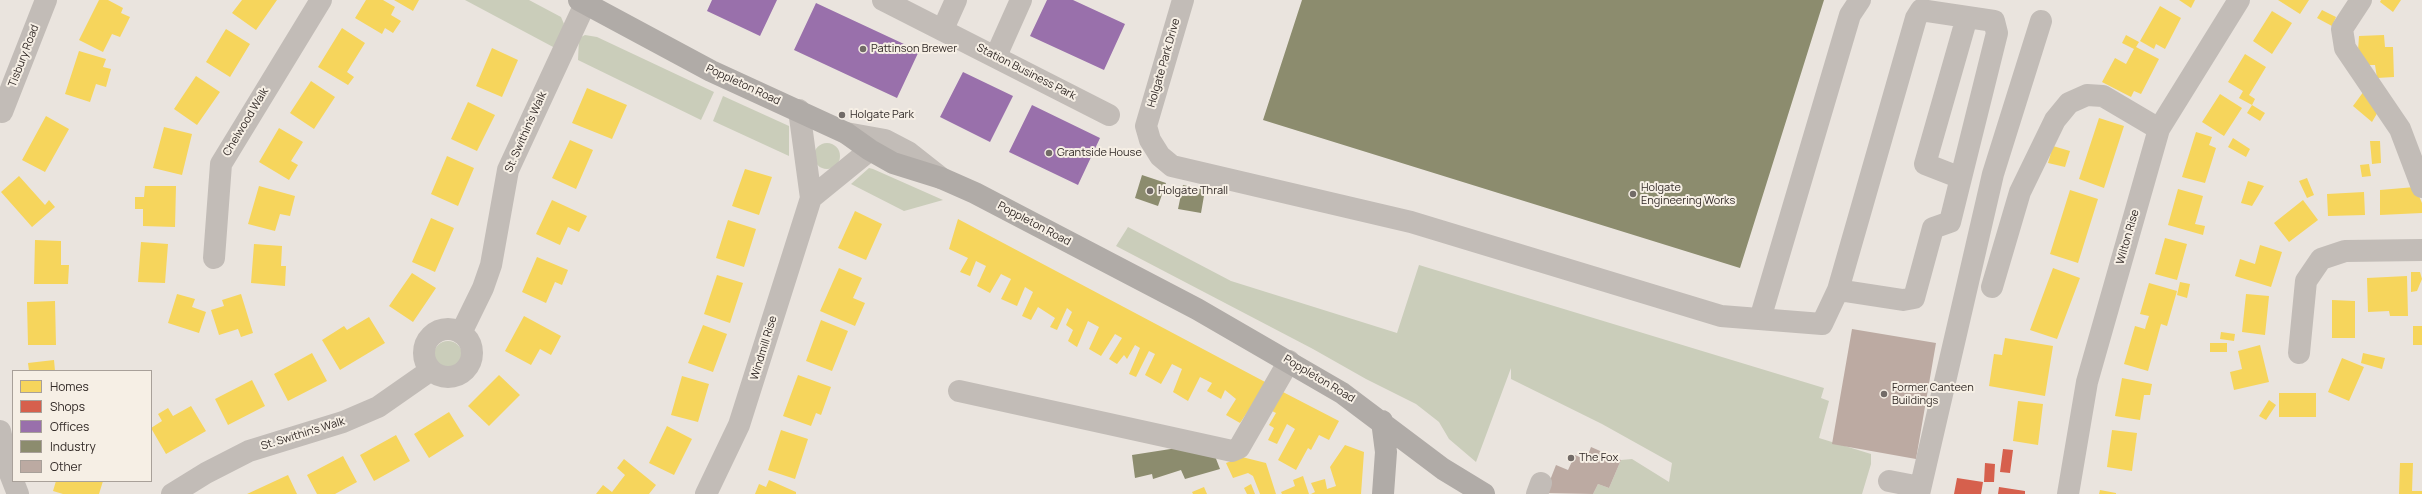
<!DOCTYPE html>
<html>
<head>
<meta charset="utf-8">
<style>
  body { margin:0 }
  #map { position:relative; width:2422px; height:494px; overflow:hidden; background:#eae4de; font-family:Manrope,sans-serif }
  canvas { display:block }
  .legend { position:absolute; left:12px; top:370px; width:140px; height:112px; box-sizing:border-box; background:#f6efe5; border:1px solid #a8a099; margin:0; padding:5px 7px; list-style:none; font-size:12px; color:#322a27 }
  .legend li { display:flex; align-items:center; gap:8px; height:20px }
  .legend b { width:20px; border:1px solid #a8a099 }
</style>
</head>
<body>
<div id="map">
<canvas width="2422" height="494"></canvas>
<ul class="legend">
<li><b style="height:11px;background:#f6d55c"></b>Homes</li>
<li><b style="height:11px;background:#d6604d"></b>Shops</li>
<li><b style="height:11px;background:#9970ab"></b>Offices</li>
<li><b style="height:11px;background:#8c8c6e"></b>Industry</li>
<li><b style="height:11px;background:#bcaaa2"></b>Other</li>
</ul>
</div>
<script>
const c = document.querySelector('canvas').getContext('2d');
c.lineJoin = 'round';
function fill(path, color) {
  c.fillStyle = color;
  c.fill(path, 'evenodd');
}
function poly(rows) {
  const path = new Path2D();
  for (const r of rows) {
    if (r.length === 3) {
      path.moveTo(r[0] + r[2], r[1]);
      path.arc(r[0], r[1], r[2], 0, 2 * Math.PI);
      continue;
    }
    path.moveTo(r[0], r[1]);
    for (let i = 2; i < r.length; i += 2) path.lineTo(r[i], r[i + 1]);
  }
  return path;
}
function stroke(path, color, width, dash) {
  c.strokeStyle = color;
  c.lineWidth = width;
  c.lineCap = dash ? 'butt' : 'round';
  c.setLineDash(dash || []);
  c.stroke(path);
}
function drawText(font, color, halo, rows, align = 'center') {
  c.font = font + ' Manrope,sans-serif';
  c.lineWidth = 4;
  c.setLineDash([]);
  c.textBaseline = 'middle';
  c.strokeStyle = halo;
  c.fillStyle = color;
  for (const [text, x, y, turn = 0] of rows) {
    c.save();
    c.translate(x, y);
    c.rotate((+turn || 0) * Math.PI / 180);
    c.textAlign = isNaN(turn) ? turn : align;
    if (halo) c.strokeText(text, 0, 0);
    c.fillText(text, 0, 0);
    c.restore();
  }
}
const green = poly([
  [465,0,529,0,561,17,564,24,555,48],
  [585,35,597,37,714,92,701,120,578,60,579,38],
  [723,96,789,126,789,156,713,121],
  [827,156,13],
  [869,168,873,169,943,200,904,211,851,184],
  [1128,227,1231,281,1397,333,1419,265,1824,388,1821,398,1829,401,1819,438,1871,454,1871,464,1862,494,1593,494,1598,484,1609,488,1621,460,1632,459,1669,482,1672,463,1602,424,1511,379,1511,368,1476,462,1449,439,1439,422,1416,404,1366,379,1313,349,1116,246],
  [448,355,14]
]);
const homes = poly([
  [99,0,108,0,123,8,121,13,130,17,120,37,112,34,103,52,79,40],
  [242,0,277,0,256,30,232,13],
  [366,0,383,0,395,7,391,15,401,21,393,33,385,28,382,34,355,18],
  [394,0,419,0,413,11],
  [2179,0,2195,0,2191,8],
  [2278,0,2309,0,2300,14],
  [2381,0,2401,0,2393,12,2380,2],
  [2160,6,2181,18,2165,49,2156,44,2154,49,2140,41],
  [2322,10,2336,17,2332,26,2317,18],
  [2272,11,2292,23,2272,54,2253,41],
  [342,28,365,43,347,72,354,77,348,85,318,67],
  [226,29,250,44,230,77,206,62],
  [2126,35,2139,42,2136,47,2159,59,2141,94,2134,91,2131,97,2102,82,2115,58,2126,64,2134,49,2122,43],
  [2384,35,2385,47,2393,47,2394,77,2377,78,2375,65,2368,65,2358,51,2359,36],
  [492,48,518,60,502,97,476,86],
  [79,51,106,59,103,67,111,69,106,87,96,84,90,102,65,94],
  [2245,54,2266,67,2249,95,2255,99,2252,105,2239,98,2243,91,2228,82],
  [196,76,220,92,197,125,174,109],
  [311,81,335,97,314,129,290,113],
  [587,88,627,105,612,139,572,123],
  [2364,91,2379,110,2372,122,2353,106],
  [2220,94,2242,108,2224,136,2202,122],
  [468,102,495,115,477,151,451,139],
  [2252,105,2265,113,2260,121,2247,113],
  [46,116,69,129,45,172,22,160],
  [2099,118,2124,126,2104,188,2079,179],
  [164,127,192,134,182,175,153,168],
  [279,128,303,142,291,161,298,165,289,180,259,162],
  [2196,132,2212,137,2209,145,2216,148,2205,183,2182,177],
  [2233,138,2250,149,2246,157,2228,147],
  [570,140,593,150,576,189,552,178],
  [2370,141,2380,141,2381,163,2372,164],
  [2053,146,2070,151,2065,167,2048,163],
  [447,156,474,168,458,206,431,194],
  [2369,164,2371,176,2362,177,2360,165],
  [745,169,772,177,759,215,732,206],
  [19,176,45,205,49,200,55,207,32,227,1,192],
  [2307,178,2314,195,2307,198,2299,181],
  [2248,181,2264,186,2252,206,2241,203],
  [145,186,176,186,175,227,143,226,143,209,135,209,135,197,144,197],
  [259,186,295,196,290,216,280,214,275,231,248,224],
  [2415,187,2422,203,2422,213,2380,215,2380,190],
  [2178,189,2203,196,2195,224,2205,226,2203,235,2168,225],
  [2070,190,2098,199,2078,263,2050,254],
  [2364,192,2365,215,2328,216,2327,194],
  [552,200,587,216,579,232,568,227,560,245,536,234],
  [2303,200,2318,220,2289,242,2274,223],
  [855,211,882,224,866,260,838,248],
  [431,218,454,228,435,272,412,262],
  [958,219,1267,383,1240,423,1226,415,1236,399,1225,390,1221,399,1207,391,1212,383,1200,377,1188,401,1173,392,1182,369,1172,364,1161,384,1145,375,1155,354,1149,351,1136,377,1129,374,1140,348,1135,345,1127,359,1124,355,1117,364,1109,359,1122,338,1115,334,1101,356,1089,349,1099,327,1088,321,1077,347,1068,341,1073,330,1066,325,1072,312,1067,308,1057,330,1050,327,1055,318,1038,307,1031,320,1022,316,1033,292,1025,287,1017,306,1001,299,1011,279,1001,274,990,293,977,286,986,266,976,261,970,276,960,272,968,258,949,249],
  [728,220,756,229,744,267,716,258],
  [2165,238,2187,244,2177,280,2155,274],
  [35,240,61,241,61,265,69,265,68,284,34,284],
  [141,242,168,244,165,283,138,282],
  [254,244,282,246,281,266,286,266,285,286,251,283],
  [2260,245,2282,252,2271,287,2235,276,2240,259,2255,264],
  [537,257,568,270,562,285,555,282,546,303,522,292],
  [839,268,862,278,853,298,865,303,855,326,820,311],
  [2053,268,2080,278,2057,339,2030,330],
  [2411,272,2420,272,2422,279,2417,291,2411,292],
  [412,273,436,288,413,322,389,306],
  [717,275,743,283,730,323,704,314],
  [2407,276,2408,316,2390,316,2389,311,2368,312,2367,278],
  [2180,282,2190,284,2187,298,2177,295],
  [2149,283,2177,291,2167,326,2161,324,2148,371,2124,364,2135,326,2145,329,2146,325,2149,316,2140,314],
  [177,294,195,299,192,307,206,312,199,333,168,323],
  [241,294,253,333,241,337,238,329,219,335,211,310,224,306,222,300],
  [2246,294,2269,296,2265,335,2242,332],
  [2332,300,2355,301,2355,338,2332,338],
  [55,301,56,345,28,345,27,302],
  [524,316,561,336,551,355,540,349,531,365,505,351],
  [369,317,385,343,340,370,322,340,344,326,347,330],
  [821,320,848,331,832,371,806,361],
  [703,325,727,334,713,372,688,363],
  [2413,326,2422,326,2422,345,2413,345],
  [2221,332,2235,334,2234,341,2220,339],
  [2005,338,2053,346,2045,396,1989,386,1994,354,2002,355],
  [2210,343,2227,343,2227,352,2210,352],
  [2260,345,2269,382,2234,390,2230,372,2242,369,2238,351],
  [312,353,327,381,288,401,274,374],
  [2363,353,2385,358,2382,369,2361,363],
  [2342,358,2364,367,2349,401,2328,392],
  [54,360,55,371,29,371,28,363],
  [499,375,520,395,489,426,468,406],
  [798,375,831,387,821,415,816,413,811,426,783,416],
  [682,376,709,384,698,422,671,415],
  [2122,378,2152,384,2150,395,2144,395,2140,420,2115,416],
  [252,380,265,406,228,425,215,399],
  [1281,391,1339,421,1329,440,1319,435,1311,450,1308,448,1296,470,1278,460,1295,429,1287,424,1277,444,1268,440,1274,428,1269,425,1276,413,1270,410],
  [2279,393,2316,393,2316,417,2279,417],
  [2269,400,2276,405,2266,420,2259,416],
  [2018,401,2043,404,2038,445,2013,441],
  [191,406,206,431,166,454,151,428,162,421,158,414,168,408,173,416],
  [449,412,464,436,429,458,414,434],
  [667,426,692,439,674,475,649,463],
  [781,430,808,439,795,479,768,470],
  [2112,430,2137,433,2132,471,2107,467],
  [396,435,410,461,374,481,360,455],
  [1345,445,1364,452,1361,494,1311,494,1315,492,1311,483,1325,479,1327,489,1336,486,1330,467],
  [343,456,357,482,335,494,317,494,307,475],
  [1242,457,1266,463,1276,494,1260,494,1253,476,1248,473,1233,478,1226,463],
  [624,459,656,485,649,494,596,494,603,485,612,492,625,475,617,468],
  [2400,463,2413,463,2412,491,2422,491,2422,494,2399,494],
  [288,475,297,494,247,494],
  [1303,476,1309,494,1282,494,1281,492,1295,486,1293,480],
  [769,480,796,492,796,494,755,494,759,484,766,487],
  [56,481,103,481,99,494,63,494,53,491],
  [1251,484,1255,494,1247,494,1244,488],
  [1204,487,1207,494,1193,494,1192,492],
  [2100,490,2116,493,2116,494,2099,494]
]);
const shops = poly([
  [2003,449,2013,450,2010,473,2000,472],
  [1985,463,1995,464,1994,482,1984,482],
  [1957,478,1983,482,1981,494,1954,494],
  [1999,487,2025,491,2025,494,1998,494]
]);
const offices = poly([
  [712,0,777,0,760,36,707,11],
  [1047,0,1073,0,1125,24,1104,70,1030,36],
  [816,3,919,51,897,98,794,50],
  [963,72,1013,96,990,142,940,117],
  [1032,105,1100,138,1078,185,1009,152]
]);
const industry = poly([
  [1302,0,1824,0,1740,268,1263,120],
  [1142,175,1166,183,1158,206,1135,198],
  [1183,185,1205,190,1201,213,1178,209],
  [1177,448,1213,451,1220,469,1185,479,1181,470,1153,479,1152,474,1135,478,1132,455]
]);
const building = poly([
  [1852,329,1936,343,1916,459,1832,444],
  [1591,447,1621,460,1609,488,1598,484,1593,494,1545,493,1556,465,1568,470,1575,455,1586,460]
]);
const minor = poly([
  [883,0,1109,115],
  [1183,0,1146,126,1150,140,1160,156,1172,166,1411,222,1721,316,1822,324,1838,290,1916,18,1921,10,1994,21,1997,33,1950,222,1933,228,1914,298,1903,300,1838,290],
  [2361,0,2342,29,2345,48,2400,129,2422,187],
  [943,29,956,0],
  [996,56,1021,0],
  [2,112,46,0],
  [846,133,885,140,908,152,941,178],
  [1961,178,1925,164,1967,17],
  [811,198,870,150],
  [214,258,221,164,321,0],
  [1992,287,2020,192,2055,120,2069,103,2087,95,2103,96,2159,129],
  [1760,319,1850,15,1860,0],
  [448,353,24],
  [461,333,483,288,491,265,508,170,585,4],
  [2299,353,2306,281,2321,259,2345,251,2422,250],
  [959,391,1232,451,1239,448,1289,361],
  [0,431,9,471,18,494],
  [1889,481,1920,487],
  [172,494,206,473,249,451,343,422,378,407,431,370],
  [706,494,739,425,811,198,799,110],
  [1537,494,1541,483],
  [1919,494,1993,174,2041,21],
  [2068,494,2087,382,2159,129,2239,0]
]);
const major = poly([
  [579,0,711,71,846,133,870,150,893,163,941,178,975,193,1197,309,1342,393,1443,469,1484,494],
  [1382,421,1386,452,1383,494]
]);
const markers = [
  [863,49,4,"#726b67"],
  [842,115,4,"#726b67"],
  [1049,153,4,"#726b67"],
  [1150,191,4,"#726b67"],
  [1633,194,4,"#726b67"],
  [1884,394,4,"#726b67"],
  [1571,458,4,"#726b67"]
];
const poiNames = [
  ["Pattinson Brewer",871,49],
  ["Holgate Park",850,115],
  ["Grantside House",1057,153],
  ["Holgate",1641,188],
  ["Engineering Works",1641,201],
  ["Holgate Thrall",1158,191],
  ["Former Canteen",1892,388],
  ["Buildings",1892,401],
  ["The Fox",1579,458]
];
const streetNames = [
  ["Tisbury Road",24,56,-69],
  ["Holgate Park Drive",1164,63,-74],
  ["Station Business Park",1026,72,27],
  ["Poppleton Road",743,85,25],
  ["Chelwood Walk",246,122,-59],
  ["St. Swithin's Walk",526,132,-66],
  ["Poppleton Road",1034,224,28],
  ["Wilton Rise",2128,237,-74],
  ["Windmill Rise",764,348,-73],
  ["Poppleton Road",1319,379,31],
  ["St. Swithin's Walk",303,434,-17]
];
fill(green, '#cacdba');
fill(homes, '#f6d55c');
fill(shops, '#d6604d');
fill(offices, '#9970ab');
fill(industry, '#8c8c6e');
fill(building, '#bcaaa2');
stroke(minor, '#c2bcb7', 22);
stroke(major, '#b0aba7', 22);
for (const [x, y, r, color] of markers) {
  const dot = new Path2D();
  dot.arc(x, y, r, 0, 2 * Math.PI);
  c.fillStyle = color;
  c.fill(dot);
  stroke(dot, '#f6efe5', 1.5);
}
drawText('11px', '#322a27', '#f6efe5', poiNames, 'left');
drawText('11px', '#322a27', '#f6efe5', streetNames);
</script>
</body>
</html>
